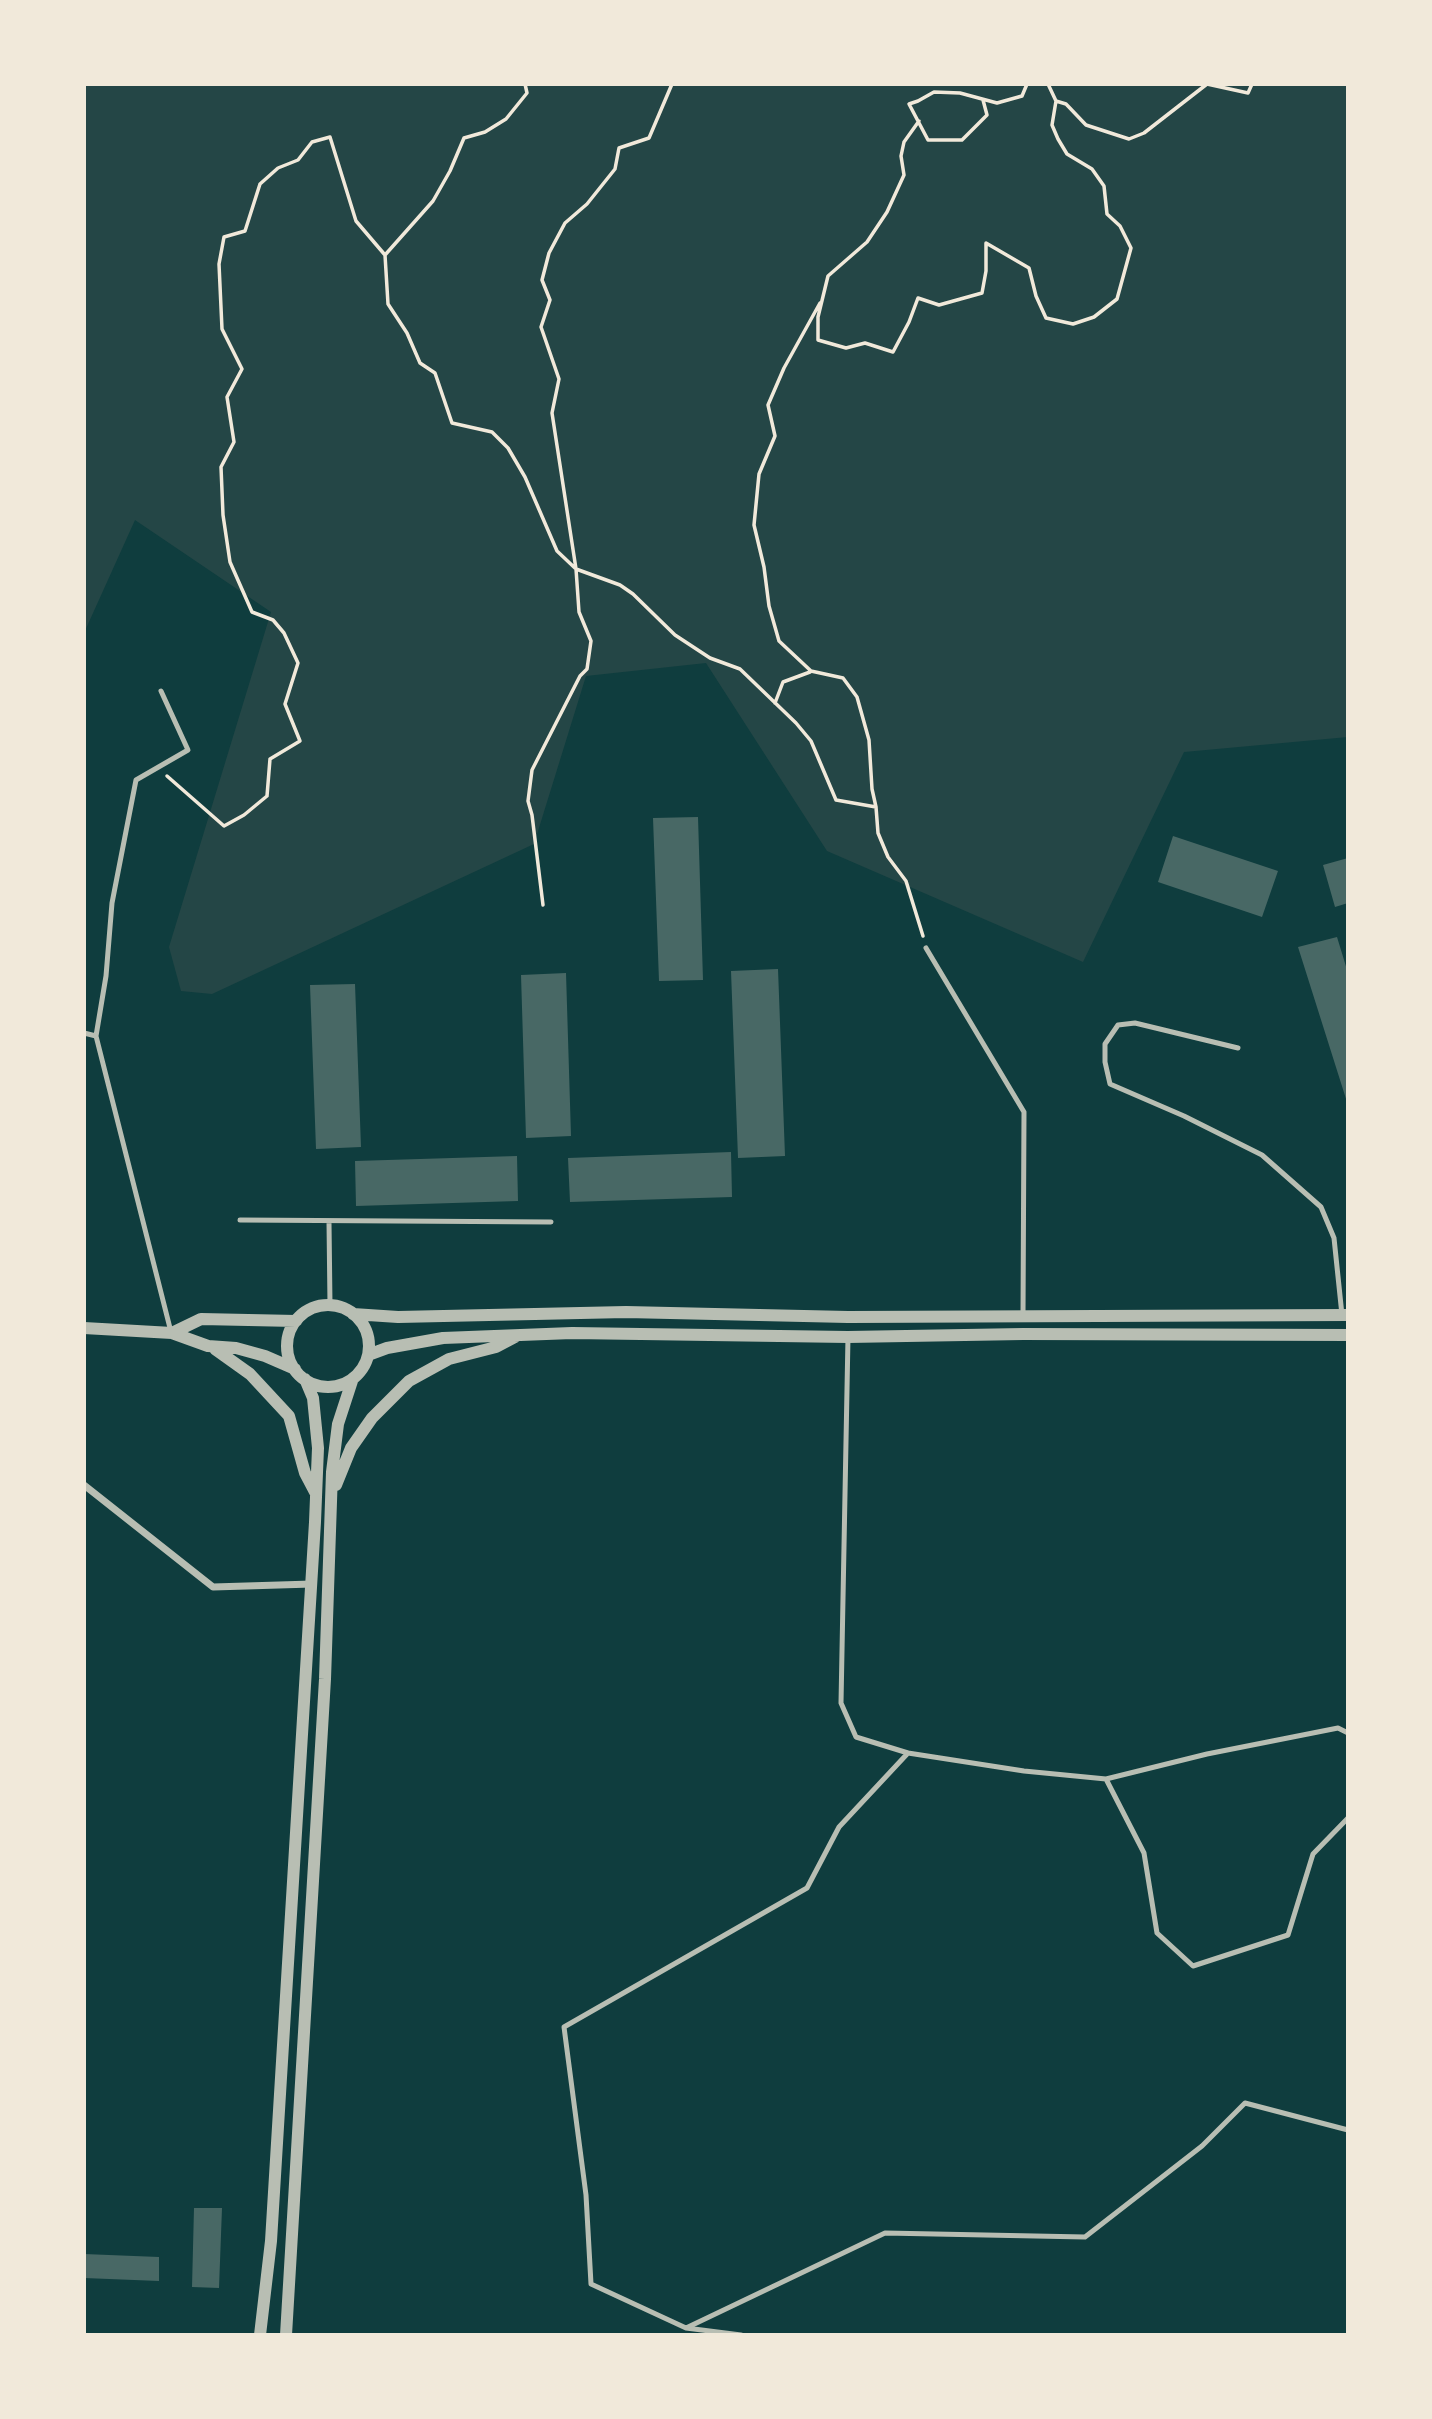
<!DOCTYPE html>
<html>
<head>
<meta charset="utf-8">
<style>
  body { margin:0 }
  #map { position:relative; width:1432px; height:2419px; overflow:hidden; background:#0f3d3e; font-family:"Nunito Sans",sans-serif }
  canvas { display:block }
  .frame { position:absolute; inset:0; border:86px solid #f1e9da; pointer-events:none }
</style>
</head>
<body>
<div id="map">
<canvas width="1432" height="2419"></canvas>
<div class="frame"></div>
</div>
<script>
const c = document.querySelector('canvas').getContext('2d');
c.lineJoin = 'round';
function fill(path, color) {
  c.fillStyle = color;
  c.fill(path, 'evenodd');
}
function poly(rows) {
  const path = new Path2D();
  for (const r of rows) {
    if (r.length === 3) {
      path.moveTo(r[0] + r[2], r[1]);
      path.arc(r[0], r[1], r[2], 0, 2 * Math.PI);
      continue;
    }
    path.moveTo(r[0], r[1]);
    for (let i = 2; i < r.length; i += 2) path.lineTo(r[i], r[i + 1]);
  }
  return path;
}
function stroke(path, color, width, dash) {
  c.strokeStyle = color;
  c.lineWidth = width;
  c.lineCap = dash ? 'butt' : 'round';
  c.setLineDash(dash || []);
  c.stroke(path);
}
const green = poly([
  [84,84,1348,84,1348,737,1184,752,1083,962,827,851,706,663,586,676,534,844,212,994,181,991,169,947,271,612,135,520,84,633]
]);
const building = poly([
  [698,817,703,980,659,981,653,818],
  [1173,836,1278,871,1262,917,1158,882],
  [1348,858,1348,903,1335,907,1323,865],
  [1337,937,1348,973,1347,1102,1298,947],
  [778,969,785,1156,738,1158,731,971],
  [566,973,571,1136,526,1138,521,975],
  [355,984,361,1147,316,1149,310,985],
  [731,1152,732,1197,570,1202,568,1158],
  [517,1156,518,1201,356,1206,355,1161],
  [194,2208,222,2208,219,2288,192,2287],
  [84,2254,159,2257,159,2281,84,2278]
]);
const path = poly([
  [983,100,987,115,962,140,928,140,909,104,918,101,934,92,960,93,997,103,1022,96,1027,84],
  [1056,101,1066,104,1086,125,1129,139,1144,133,1207,84,1248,93,1252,84],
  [919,121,904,142,901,156,904,175,887,212,867,242,828,276,818,317,818,340,846,348,865,343,893,352,909,322,918,298,939,305,982,293,986,271,986,243,1029,268,1036,296,1046,318,1073,324,1094,317,1117,299,1131,248,1120,226,1107,214,1104,186,1092,169,1067,154,1058,139,1052,125,1056,101,1048,84],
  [385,255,433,201,450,171,464,138,485,132,506,119,527,93,525,84],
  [820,303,784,368,768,405,775,436,759,474,754,525,764,567,769,606,779,641,811,671,843,678,857,697,869,740,872,789,876,807,878,833,888,857,906,881,923,936],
  [775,703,783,682,810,672],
  [167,776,224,826,244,815,267,796,270,759,300,741,285,704,298,663,284,633,273,620,252,612,230,562,223,515,221,467,234,442,227,397,242,369,222,329,219,264,224,237,245,231,260,184,278,168,298,160,312,142,330,137,356,221,385,255,388,304,407,333,420,363,435,373,452,423,492,432,508,448,525,477,557,551,576,569,620,585,633,594,675,635,710,658,740,669,796,723,811,741,836,800,876,807],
  [543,905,532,815,528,801,532,770,580,676,587,669,591,641,579,612,576,569,552,413,559,379,541,327,550,300,542,280,549,253,565,223,587,204,615,169,619,148,649,138,672,84]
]);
const service = poly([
  [161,691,188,750,136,780,112,903,106,976,96,1036,171,1332],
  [926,948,1024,1112,1023,1315],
  [84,1033,96,1036],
  [1238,1048,1135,1023,1118,1025,1105,1044,1105,1062,1110,1084,1184,1116,1262,1155,1321,1207,1334,1238,1342,1315],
  [240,1220,551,1222],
  [329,1222,330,1305],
  [848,1337,841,1703,856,1737,908,1753],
  [1106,1779,1144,1853,1157,1933,1193,1966,1288,1935,1313,1854,1348,1818],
  [686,2328,885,2233,1085,2237,1202,2146,1245,2103,1348,2130],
  [741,2335,686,2328,591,2284,586,2195,564,2027,807,1888,839,1827,908,1753,1024,1771,1106,1779,1207,1754,1338,1728,1348,1733]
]);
const minor = poly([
  [84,1485,213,1587,312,1584]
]);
const tertiary = poly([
  [328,1346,41],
  [353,1314,398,1317,626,1312,848,1317,1348,1315],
  [84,1328,172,1333,208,1346,236,1348,265,1356,295,1369],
  [172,1333,201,1319,296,1321],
  [215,1349,250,1374,289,1416,305,1473,315,1492],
  [368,1355,387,1348,443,1338,572,1333,848,1337,1023,1334,1348,1335],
  [336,1485,351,1448,372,1418,409,1381,449,1359,496,1347,515,1337],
  [260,2335,271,2241,315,1522,318,1448,313,1398,305,1379],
  [286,2335,325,1679,332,1472,338,1424,353,1378]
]);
fill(green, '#244646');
fill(building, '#486865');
stroke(path, '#f1e9da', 3.5);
stroke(service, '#b8beb3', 5);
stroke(minor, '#b8beb3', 7);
stroke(tertiary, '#b8beb3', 12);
</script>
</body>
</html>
